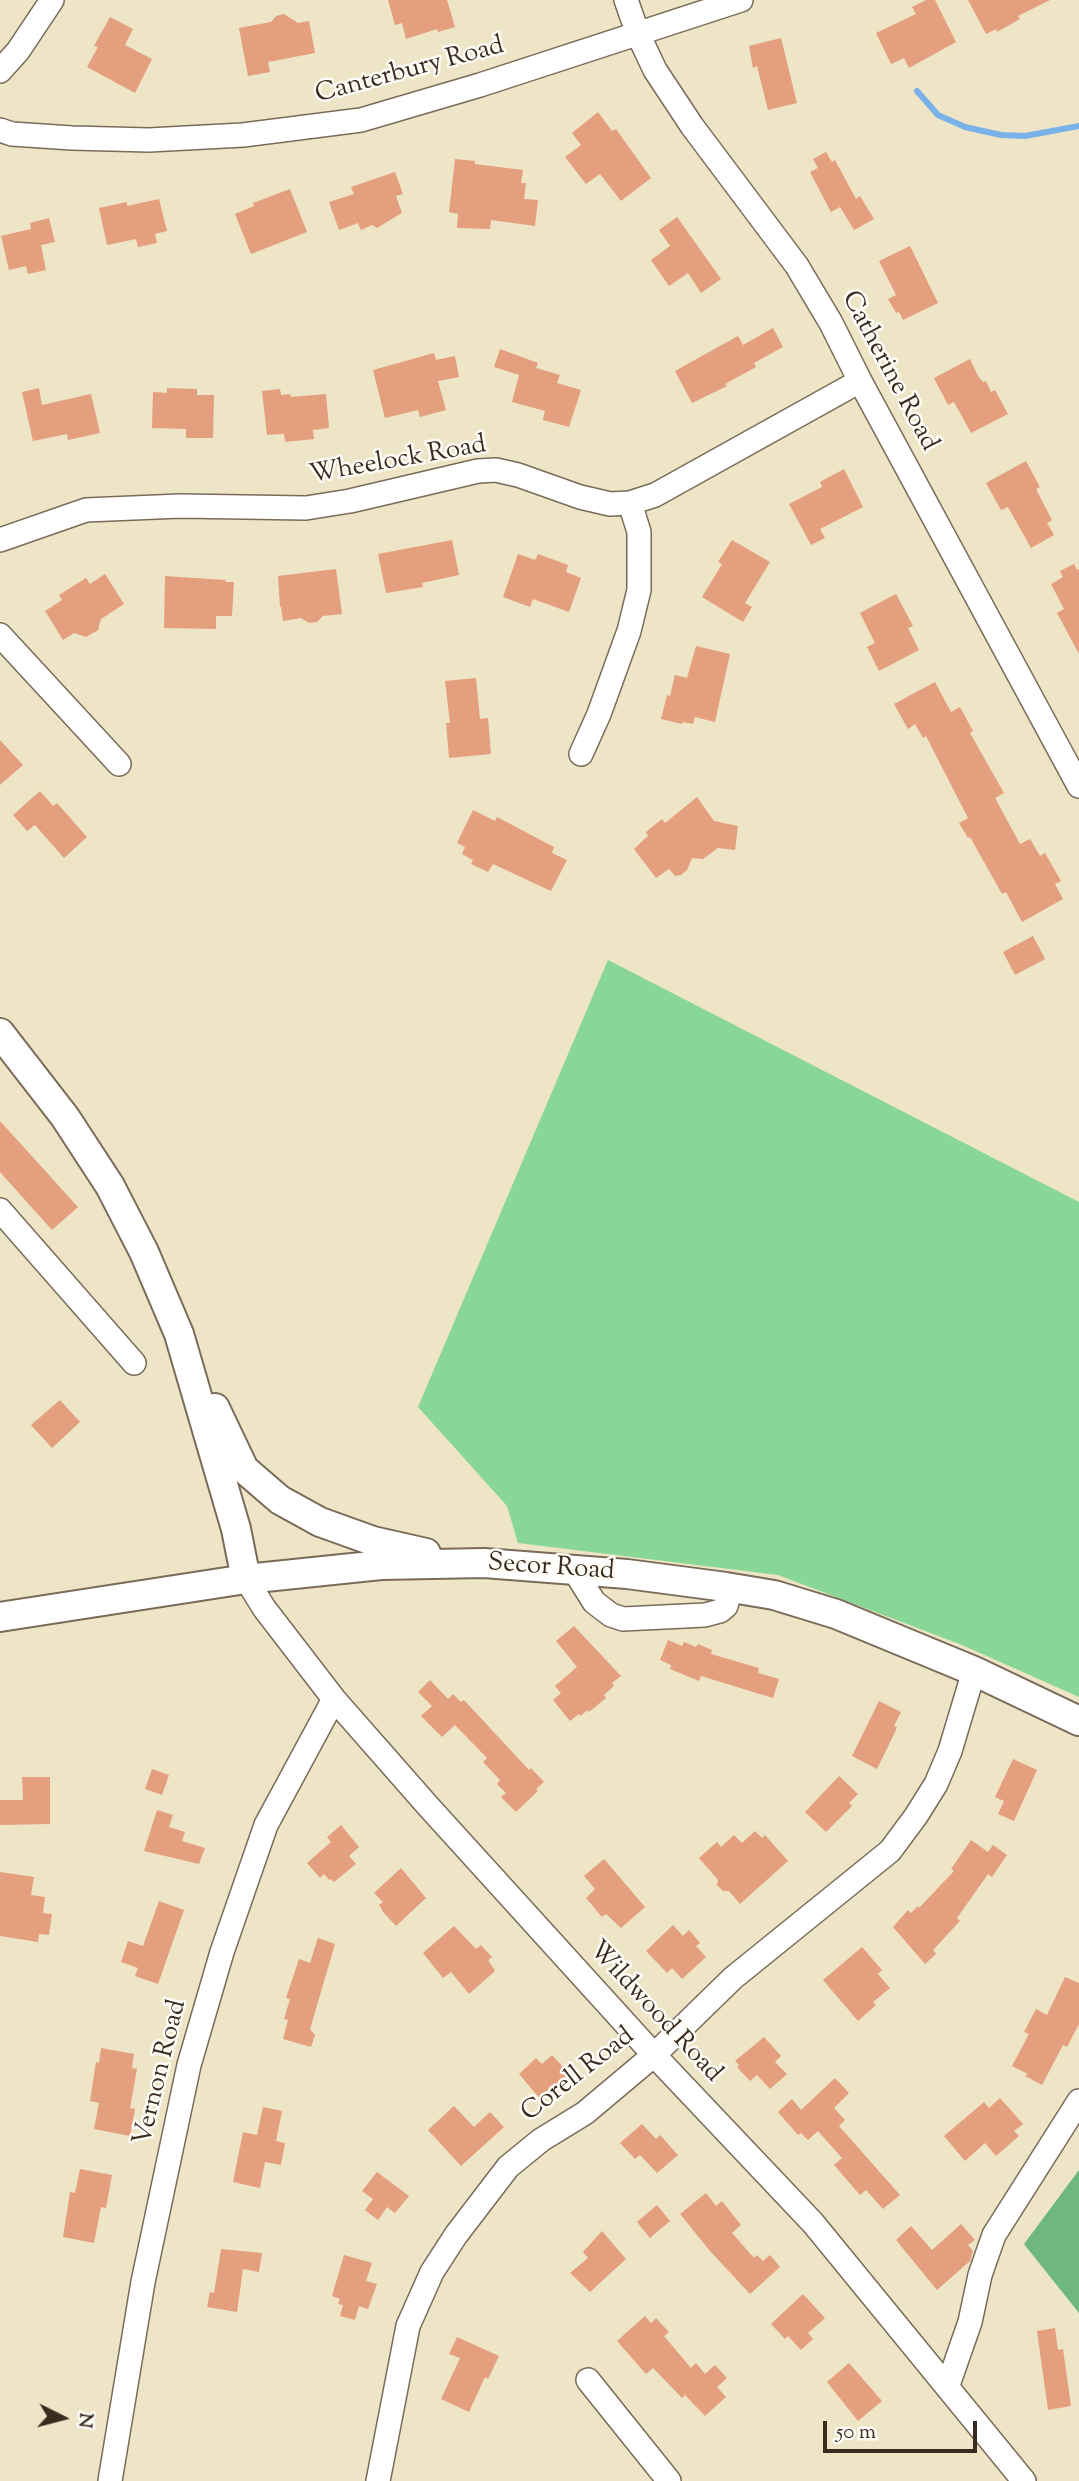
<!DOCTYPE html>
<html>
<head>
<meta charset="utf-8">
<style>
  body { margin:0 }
  #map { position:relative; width:1079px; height:2481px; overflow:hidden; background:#eee4c6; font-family:"Sorts Mill Goudy",serif }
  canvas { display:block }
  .north { position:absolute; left:28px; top:2383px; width:70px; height:70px; -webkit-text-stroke:5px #fdfcf7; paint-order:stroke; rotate:96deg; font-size:19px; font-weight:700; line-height:28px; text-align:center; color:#3b2a1e }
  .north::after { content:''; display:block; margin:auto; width:24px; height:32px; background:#3b2a1e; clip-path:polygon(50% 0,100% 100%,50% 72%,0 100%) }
  .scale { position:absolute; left:823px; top:2421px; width:154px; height:32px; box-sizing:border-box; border:4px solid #3b2a1e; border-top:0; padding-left:9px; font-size:21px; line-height:24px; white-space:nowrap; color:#3b2a1e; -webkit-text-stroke:5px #fdfcf7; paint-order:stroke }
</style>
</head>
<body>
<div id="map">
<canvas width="1079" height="2481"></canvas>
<div class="north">N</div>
<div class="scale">50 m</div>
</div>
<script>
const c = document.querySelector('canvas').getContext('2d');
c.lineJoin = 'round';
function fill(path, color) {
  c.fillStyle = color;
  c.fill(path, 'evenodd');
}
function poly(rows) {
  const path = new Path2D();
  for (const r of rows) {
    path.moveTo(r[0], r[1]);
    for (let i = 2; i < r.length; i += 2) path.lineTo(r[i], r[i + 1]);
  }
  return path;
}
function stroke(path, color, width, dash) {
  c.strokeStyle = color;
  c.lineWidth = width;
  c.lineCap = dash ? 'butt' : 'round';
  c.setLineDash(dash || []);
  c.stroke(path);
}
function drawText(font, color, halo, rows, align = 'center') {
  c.font = font + ' "Sorts Mill Goudy",serif';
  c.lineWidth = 5;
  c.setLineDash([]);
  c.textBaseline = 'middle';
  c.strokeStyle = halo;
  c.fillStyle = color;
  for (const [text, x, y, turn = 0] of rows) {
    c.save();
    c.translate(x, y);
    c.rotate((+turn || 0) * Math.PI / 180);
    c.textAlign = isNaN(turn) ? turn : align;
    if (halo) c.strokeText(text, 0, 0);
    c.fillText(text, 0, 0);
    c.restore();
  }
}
const green = poly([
  [608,960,1079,1202,1079,1697,962,1645,778,1575,518,1543,507,1506,418,1407]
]);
const forest = poly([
  [1079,2170,1079,2313,1024,2244]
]);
const stream = poly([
  [917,91,938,115,965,127,1001,135,1025,136,1079,126]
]);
const building = poly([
  [388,0,447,0,455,27,438,32,437,29,406,39,402,23,395,25],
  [926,0,935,0,956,42,909,68,904,58,891,64,876,33,916,14,912,7],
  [968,0,1050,0,1018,16,1020,19,997,32,996,29,986,34],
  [284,14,298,23,309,21,315,53,268,62,270,72,248,76,239,28,271,22,276,16],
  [110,17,133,29,125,45,152,59,135,93,87,67,98,47,94,46],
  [781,38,797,103,768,110,757,66,753,68,749,46],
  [598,112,612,131,616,129,651,178,621,201,600,174,586,184,565,157,581,145,572,133],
  [826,152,832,162,835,160,856,199,860,196,874,219,854,230,840,207,831,212,810,172,818,168,813,159],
  [455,159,475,161,475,164,523,170,521,183,526,183,524,199,538,200,535,226,491,220,490,229,457,228,458,214,449,212],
  [395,172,403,194,396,196,402,213,377,228,372,225,361,230,358,223,339,230,329,202,354,194,351,187],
  [290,189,307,232,251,254,235,214,254,206,253,203],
  [159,199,167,231,155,234,157,243,138,247,136,239,107,245,99,208,127,202,127,206],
  [677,217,721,279,701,293,688,273,669,286,651,260,670,246,659,230],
  [49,218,55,242,41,245,46,270,28,274,26,266,9,270,1,236,31,229,30,223],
  [910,246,938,303,903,320,899,312,896,313,888,299,896,295,879,261],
  [773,328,783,347,754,363,756,367,725,384,727,386,692,403,675,371,738,336,743,345],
  [500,349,538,363,536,368,560,375,557,383,581,390,569,427,543,420,545,411,512,402,519,375,494,367],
  [434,353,436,360,455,356,459,377,438,381,446,410,420,417,418,410,385,418,373,370],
  [970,359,978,376,983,382,986,381,991,392,995,390,1008,414,971,433,954,402,948,405,934,378],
  [39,388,42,405,91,394,100,433,68,440,67,434,33,441,22,392],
  [167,388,197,389,197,395,214,395,213,438,186,438,186,429,152,428,153,392,167,393],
  [280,389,281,395,290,394,291,397,326,394,329,428,313,430,314,439,285,442,284,434,267,435,262,391],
  [1026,461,1040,487,1036,489,1052,520,1047,523,1054,535,1031,548,1008,507,1001,510,986,483],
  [844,469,863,507,820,529,825,538,811,545,789,504,822,487,820,482],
  [452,540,459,575,422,583,423,587,386,593,378,554],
  [732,540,770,562,745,603,752,607,743,622,702,597,722,564,718,562],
  [518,554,535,560,538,554,568,565,566,572,581,578,569,612,533,599,530,607,503,597],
  [1074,564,1077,570,1079,569,1079,654,1057,613,1064,609,1051,584,1063,577,1060,571],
  [336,569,342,614,323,616,317,622,309,623,301,618,283,621,281,607,280,607,278,576],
  [105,574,124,604,101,619,98,630,86,637,74,633,63,640,45,611,62,600,59,595,86,578,90,584],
  [165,576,226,580,225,582,234,582,232,616,216,616,216,629,164,628],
  [896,594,913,626,908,628,919,650,879,671,867,647,875,643,860,613],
  [696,646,730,654,715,722,695,717,693,724,683,722,682,724,661,719,667,695,670,696,675,675,687,678],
  [476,678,480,719,488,718,491,754,449,758,446,723,450,723,445,681],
  [935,682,951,712,960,707,973,731,970,733,1004,793,995,798,1020,844,1030,839,1040,856,1045,853,1061,881,1055,884,1063,899,1022,922,1006,892,1002,894,970,837,968,838,959,823,968,818,926,736,923,738,915,724,908,729,894,704],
  [0,740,23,765,0,785],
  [40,791,53,806,57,803,87,837,64,858,35,825,27,831,13,815],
  [697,797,714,821,738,826,735,850,718,848,703,859,692,858,687,870,681,875,675,876,669,869,656,878,634,849,648,836,646,832,662,819,665,823],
  [473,810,495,821,497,817,554,847,552,853,567,860,551,891,493,864,488,872,471,864,473,860,462,854,465,847,457,843],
  [1033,936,1045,959,1015,975,1003,952],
  [0,1121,78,1207,52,1230,0,1172],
  [60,1400,80,1422,52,1448,31,1425],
  [574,1626,621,1676,612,1683,614,1686,604,1695,606,1698,589,1712,588,1710,580,1716,579,1714,570,1721,553,1700,561,1693,555,1686,577,1667,556,1641],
  [668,1640,682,1646,684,1642,696,1647,698,1644,712,1650,711,1654,759,1668,758,1673,779,1679,773,1698,701,1676,699,1681,670,1669,671,1665,660,1660],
  [430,1680,448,1699,453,1694,461,1702,464,1700,529,1770,531,1768,544,1782,536,1789,538,1791,516,1812,501,1797,506,1793,497,1784,500,1780,483,1762,487,1758,455,1725,442,1737,421,1716,432,1706,418,1692],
  [879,1701,901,1712,894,1726,897,1727,895,1732,877,1769,852,1756],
  [1013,1759,1037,1770,1014,1821,998,1814,1004,1801,995,1797],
  [152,1769,169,1775,162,1795,145,1789],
  [839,1776,858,1794,849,1803,852,1806,826,1832,805,1812],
  [22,1777,50,1777,50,1824,0,1825,0,1800,23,1800],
  [157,1810,173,1815,169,1827,185,1832,182,1841,205,1848,199,1864,144,1851],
  [341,1825,359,1847,349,1856,356,1864,334,1882,331,1879,329,1880,324,1874,320,1878,307,1863,331,1842,327,1837],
  [755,1831,762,1838,765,1835,788,1861,740,1904,729,1891,723,1891,717,1885,718,1880,699,1858,717,1842,721,1847,734,1835,742,1843],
  [971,1840,988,1852,993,1845,1007,1855,992,1877,988,1874,957,1918,960,1921,933,1950,936,1954,925,1964,893,1927,908,1910,911,1913,918,1906,919,1908,954,1871,951,1869],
  [604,1859,645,1907,621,1928,606,1914,602,1917,586,1898,595,1889,584,1876],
  [401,1868,426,1898,396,1926,384,1913,379,1905,383,1902,374,1893],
  [0,1872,34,1877,31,1895,45,1897,43,1913,52,1914,49,1935,39,1934,38,1942,0,1936],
  [159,1901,184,1910,158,1984,135,1976,138,1968,121,1962,128,1941,143,1946],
  [673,1925,683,1936,689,1930,700,1943,696,1946,706,1957,682,1979,672,1968,667,1973,646,1951],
  [454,1926,476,1949,481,1945,492,1957,488,1960,495,1971,469,1994,451,1972,443,1978,423,1953],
  [318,1938,335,1944,310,2029,315,2035,311,2047,283,2039,288,2020,284,2019,290,1999,286,1998,299,1959,310,1963],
  [862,1947,882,1970,878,1974,890,1988,873,2002,876,2005,858,2021,823,1980],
  [1065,1977,1079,1983,1079,2024,1067,2047,1063,2045,1042,2085,1025,2076,1028,2074,1012,2066,1029,2034,1024,2032,1036,2009,1047,2015],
  [764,2037,781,2056,775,2062,787,2074,770,2089,757,2075,750,2081,737,2067,739,2065,735,2061],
  [101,2048,134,2054,132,2068,137,2069,130,2108,135,2109,130,2136,94,2129,99,2103,90,2101,96,2062,99,2063],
  [552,2055,571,2076,542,2101,519,2074,536,2058,542,2064],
  [835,2078,849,2093,834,2108,845,2120,839,2126,900,2195,883,2209,866,2190,860,2195,834,2165,842,2158,818,2131,808,2140,801,2133,798,2135,778,2112,792,2099,801,2110],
  [1000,2098,1023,2124,1014,2131,1019,2136,996,2156,985,2143,965,2161,944,2136,984,2102,989,2108],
  [454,2106,474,2127,490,2112,504,2127,461,2166,428,2130],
  [263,2107,282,2111,276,2141,285,2143,281,2165,265,2162,260,2188,233,2182,243,2132,257,2135],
  [642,2124,656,2139,660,2135,678,2155,657,2173,640,2155,635,2159,620,2143],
  [80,2169,112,2175,106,2208,101,2207,94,2243,63,2237,70,2192,75,2193],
  [377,2172,409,2196,395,2213,387,2207,378,2220,365,2210,373,2199,362,2191],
  [706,2193,716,2206,722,2201,741,2225,732,2233,754,2258,757,2255,763,2261,770,2255,780,2267,750,2294,710,2251,680,2214],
  [657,2205,670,2221,650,2238,637,2222],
  [961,2224,975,2240,968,2245,973,2251,970,2261,937,2290,896,2240,911,2226,932,2250],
  [602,2231,626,2259,590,2292,570,2273,588,2258,583,2252],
  [221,2249,262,2253,259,2272,243,2269,237,2312,207,2307,210,2292,214,2293],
  [344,2255,372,2263,366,2281,377,2284,368,2309,359,2306,355,2320,340,2316,343,2305,338,2304,340,2299,332,2296],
  [803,2294,825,2318,808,2333,813,2339,801,2350,788,2336,785,2339,771,2324],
  [645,2316,651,2323,656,2318,669,2332,664,2336,691,2368,696,2363,705,2374,715,2365,727,2378,717,2387,726,2397,705,2416,685,2395,682,2398,653,2368,646,2374,617,2341],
  [1055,2328,1058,2350,1063,2349,1071,2406,1048,2410,1037,2331],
  [457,2337,499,2356,488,2379,485,2377,469,2412,441,2399,460,2358,449,2354],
  [849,2363,882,2401,858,2421,827,2382]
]);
const minor = poly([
  [626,0,638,34,655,70,692,126,797,266,831,323,860,381,1079,786],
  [0,71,18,51,52,0],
  [0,130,12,134,72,138,149,140,243,135,361,120,480,85,741,0],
  [0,540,86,510,180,506,306,508,350,501,478,471,496,470,518,475,580,497,610,504,630,503,655,495,860,381],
  [0,635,119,764],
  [581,754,599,714,629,631,639,590,639,532,630,503],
  [0,1210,134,1363],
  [574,1570,594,1602,611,1615,623,1619,705,1615,720,1611,726,1606,731,1587],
  [246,1579,264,1608,334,1699,428,1806,654,2055,813,2223,1024,2481],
  [588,2380,669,2481],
  [948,2385,970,2322,980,2275,994,2235,1079,2101],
  [110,2481,143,2282,189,2065,222,1952,266,1825,334,1699],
  [378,2481,408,2326,432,2272,456,2235,508,2167,541,2140,585,2113,654,2055,733,1978,890,1851,916,1816,936,1784,950,1751,974,1671]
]);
const major = poly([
  [0,1033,65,1117,110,1186,144,1252,179,1334,236,1529,246,1579],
  [215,1408,244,1469,280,1500,320,1522,373,1541,426,1553],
  [0,1617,246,1579,381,1565,484,1563,627,1574,726,1587,774,1595,836,1614,974,1671,1079,1721]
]);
const streetNames = [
  ["Canterbury Road",410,72,-15],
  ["Catherine Road",888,372,62],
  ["Wheelock Road",398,462,-10],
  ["Secor Road",551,1569,4],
  ["Wildwood Road",654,2013,47],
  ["Vernon Road",162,2073,-76],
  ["Corell Road",579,2076,-38]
];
fill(green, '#89d796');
fill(forest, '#6eb87f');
stroke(stream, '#79b2e9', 6);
fill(building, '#e39f7e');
stroke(minor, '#7a6b59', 26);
stroke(major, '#7a6b59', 32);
stroke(minor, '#fff', 23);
stroke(major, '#fff', 28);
drawText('26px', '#3b2a1e', '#fdfcf7', streetNames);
</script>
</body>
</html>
